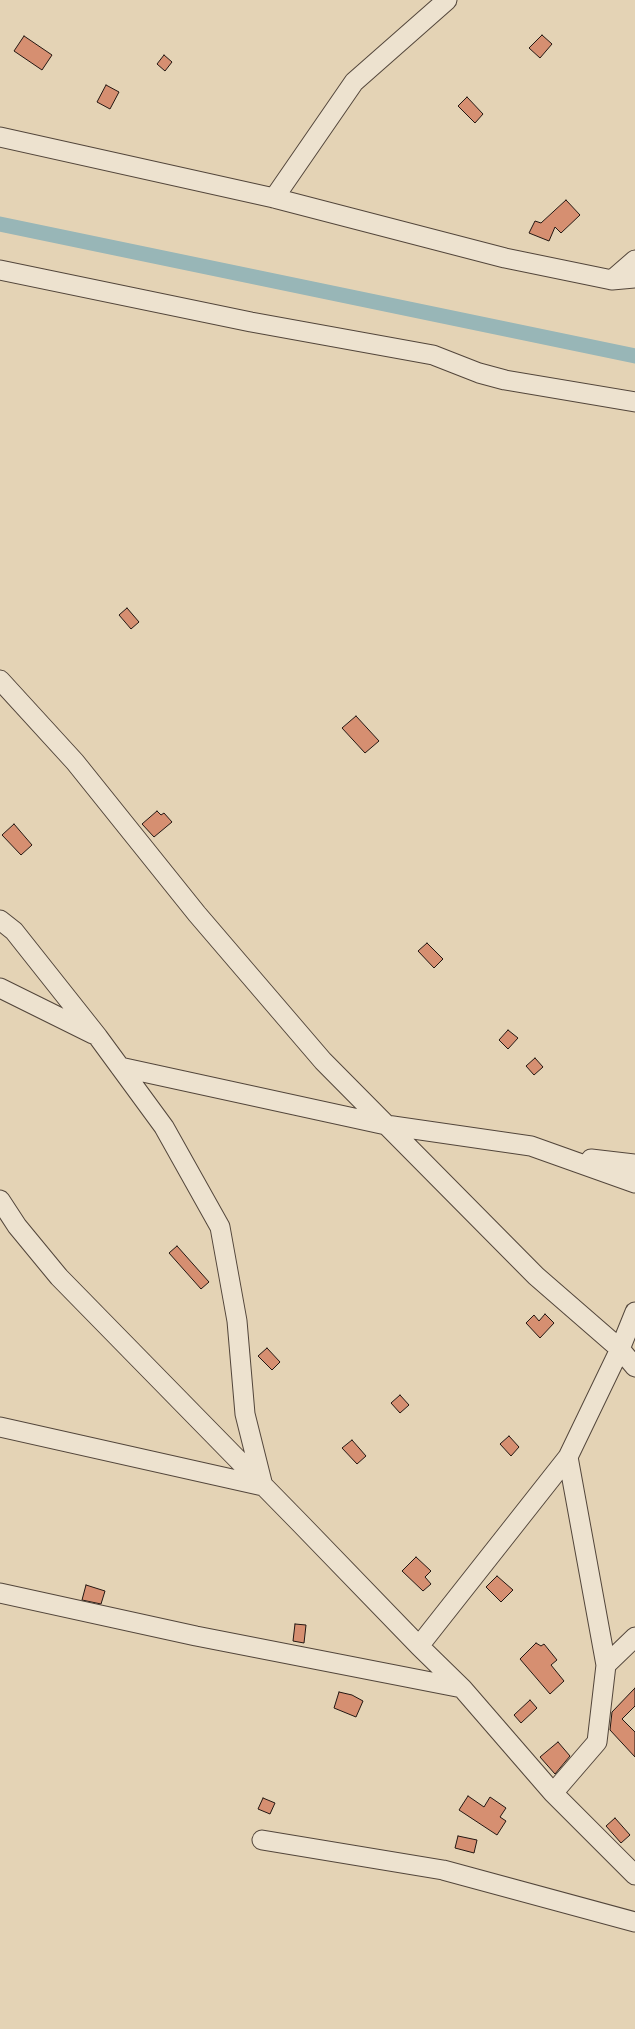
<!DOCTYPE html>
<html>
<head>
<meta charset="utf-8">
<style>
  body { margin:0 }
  canvas { display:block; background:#e4d3b5 }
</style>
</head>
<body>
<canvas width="635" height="2029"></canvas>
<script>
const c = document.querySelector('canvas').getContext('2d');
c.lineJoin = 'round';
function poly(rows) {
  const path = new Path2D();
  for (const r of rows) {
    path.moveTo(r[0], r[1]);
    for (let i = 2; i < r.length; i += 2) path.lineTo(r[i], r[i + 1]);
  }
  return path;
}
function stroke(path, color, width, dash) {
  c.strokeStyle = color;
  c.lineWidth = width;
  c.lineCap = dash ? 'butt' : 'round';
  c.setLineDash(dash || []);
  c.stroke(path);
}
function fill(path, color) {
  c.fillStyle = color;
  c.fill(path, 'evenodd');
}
const canal = poly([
  [0,224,635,356]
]);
const building = poly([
  [542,35,552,44,540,58,529,48,542,35],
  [24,36,52,55,42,70,14,51,24,36],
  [164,55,172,62,165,71,157,64,164,55],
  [106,85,119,92,110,109,97,102,106,85],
  [467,97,483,114,475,123,458,106,467,97],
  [566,200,580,215,561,233,555,227,549,241,529,233,535,221,541,223,566,200],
  [127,608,139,622,131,629,119,615,127,608],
  [356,716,379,741,365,753,342,728,356,716],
  [157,811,161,815,164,813,172,822,154,837,142,824,157,811],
  [14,824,32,845,21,855,2,835,14,824],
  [427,943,443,959,434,968,418,951,427,943],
  [508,1030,518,1038,508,1049,499,1040,508,1030],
  [535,1058,543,1067,534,1075,526,1066,535,1058],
  [177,1246,209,1282,201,1289,169,1253,177,1246],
  [545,1314,554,1323,540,1338,526,1323,534,1315,539,1321,545,1314],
  [267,1348,280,1362,272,1370,258,1356,267,1348],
  [400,1395,409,1405,400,1413,391,1403,400,1395],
  [509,1436,519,1447,511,1456,500,1444,509,1436],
  [352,1440,366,1456,357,1464,342,1448,352,1440],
  [416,1557,431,1571,425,1577,431,1584,423,1591,402,1571,416,1557],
  [497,1576,513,1590,501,1602,486,1587,497,1576],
  [86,1585,105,1591,101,1604,82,1600,86,1585],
  [295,1624,306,1625,304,1643,293,1641,295,1624],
  [536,1643,541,1646,544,1644,557,1660,551,1665,564,1681,550,1694,520,1659,536,1643],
  [635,1688,635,1706,622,1719,635,1732,635,1757,610,1730,612,1712,635,1688],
  [339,1692,352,1695,363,1701,356,1717,334,1708,339,1692],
  [530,1700,537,1708,521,1723,514,1715,530,1700],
  [558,1742,570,1756,555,1774,540,1757,558,1742],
  [468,1796,484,1807,490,1797,506,1808,500,1817,506,1821,497,1835,459,1810,468,1796],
  [263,1798,275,1803,270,1814,258,1809,263,1798],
  [615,1818,630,1835,621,1843,606,1826,615,1818],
  [458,1836,477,1840,474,1853,455,1848,458,1836]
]);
const minor = poly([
  [0,137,274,198,505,258,612,280,635,278],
  [274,198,354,82,447,0],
  [0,270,251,322,433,355,479,373,505,380,635,402],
  [612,280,635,260],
  [0,680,75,762,197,914,323,1061,536,1276,620,1349,635,1367],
  [0,920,14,931,98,1037,164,1127,220,1227,237,1321,245,1414,263,1486,0,1427],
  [0,988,93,1034],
  [120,1067,386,1125,531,1146,635,1183],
  [591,1159,635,1164],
  [0,1200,17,1226,59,1277,300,1523,419,1646,462,1688,553,1793,635,1875],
  [0,1593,196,1636,462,1688],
  [419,1646,568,1457,620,1349,635,1312],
  [606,1665,635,1637],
  [553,1793,597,1742,606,1665,568,1457],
  [262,1840,443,1870,635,1922]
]);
stroke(canal, '#98b6b7', 15);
fill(building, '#d68f71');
stroke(building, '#231712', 1);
stroke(minor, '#53463b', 21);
stroke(minor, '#ede2cf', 19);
</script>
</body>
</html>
